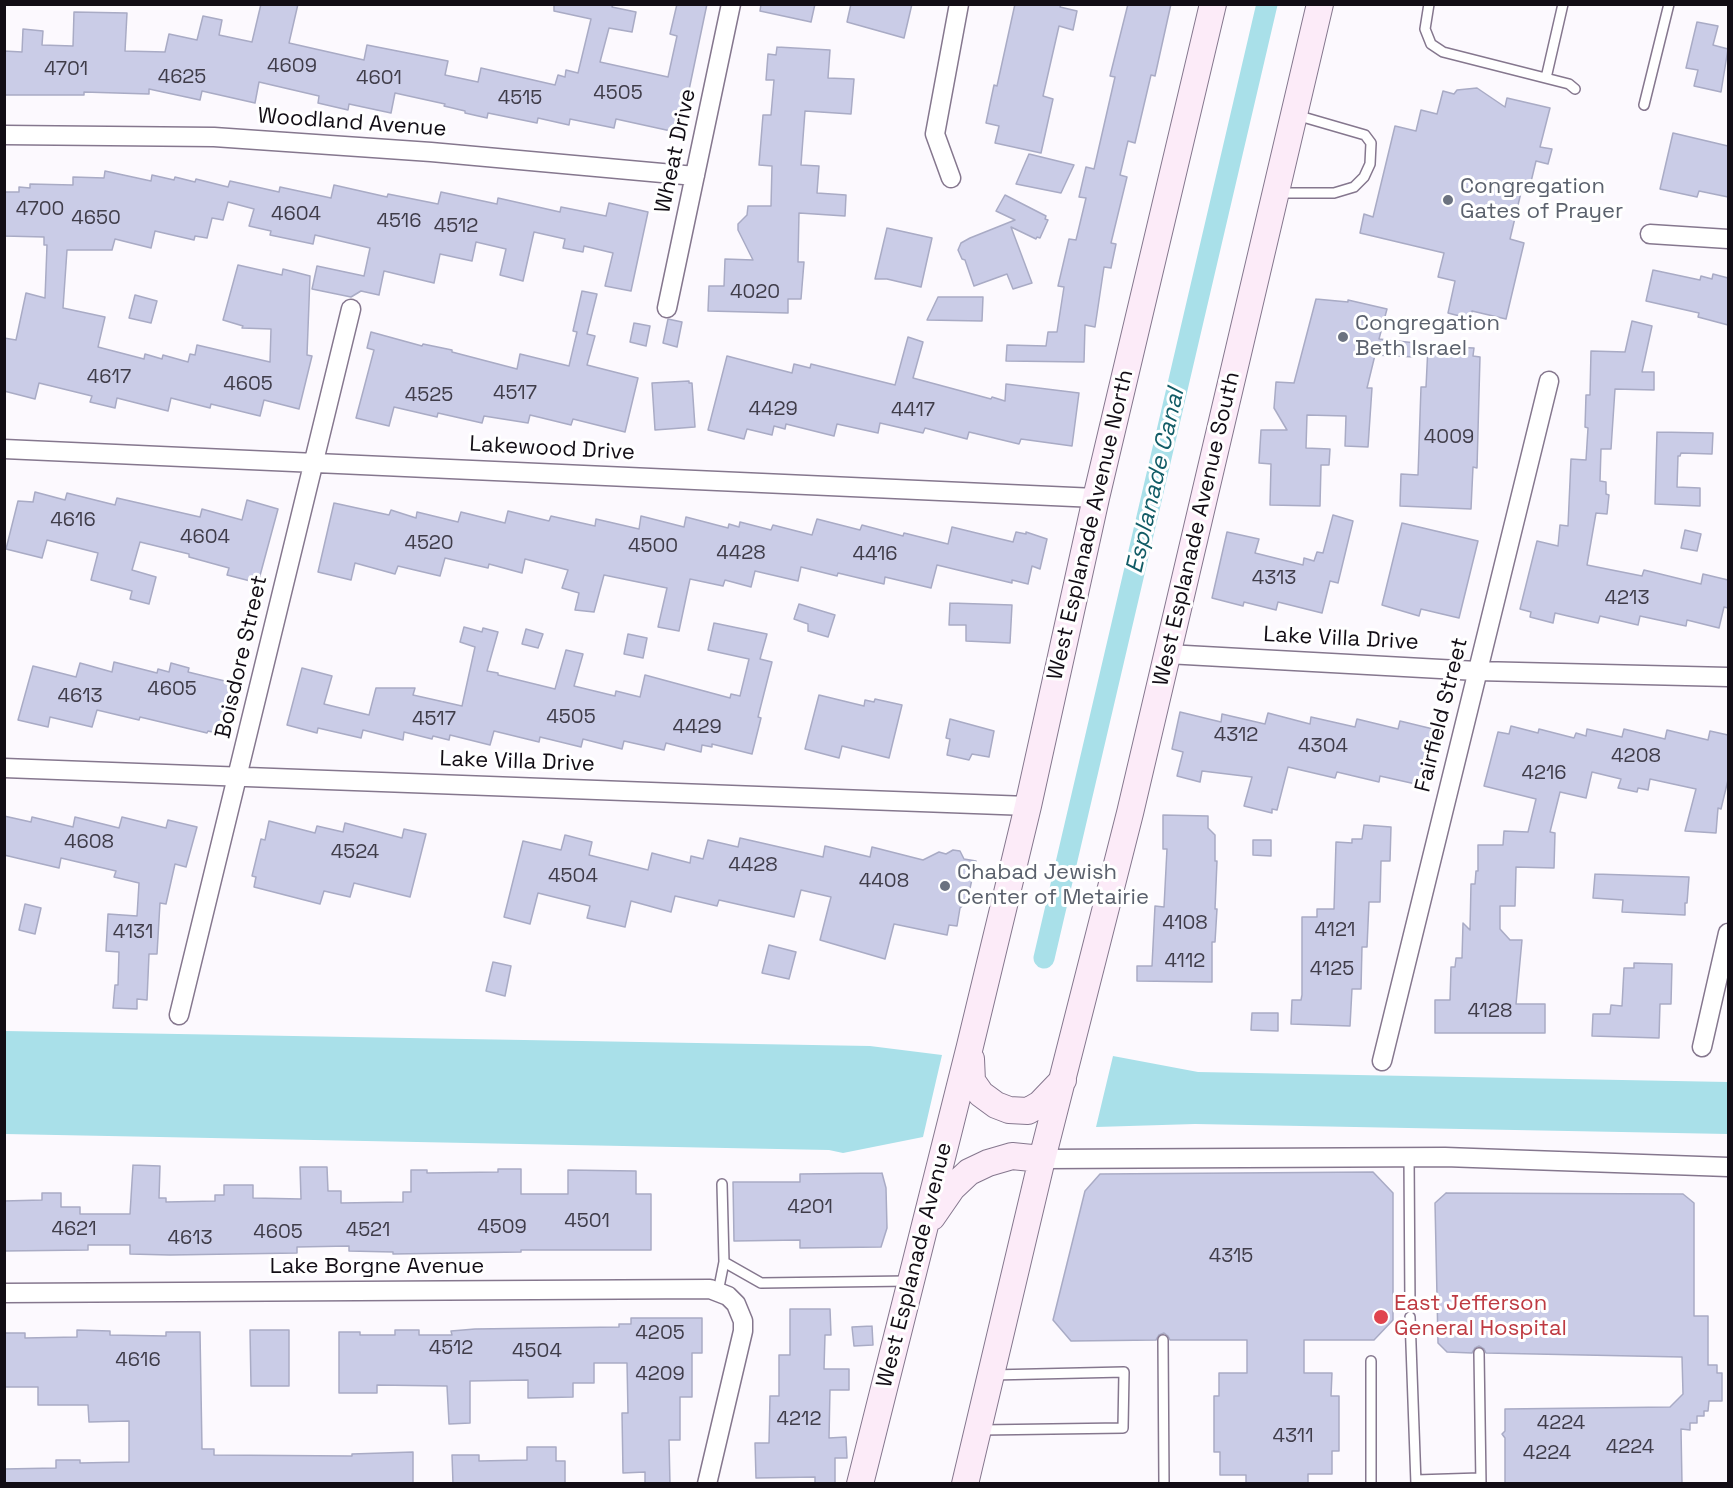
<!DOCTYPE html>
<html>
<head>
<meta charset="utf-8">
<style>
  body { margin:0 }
  #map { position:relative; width:1733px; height:1488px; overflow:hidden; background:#fcf9fe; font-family:"Space Grotesk",sans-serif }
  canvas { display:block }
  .frame { position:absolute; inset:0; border:6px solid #120d15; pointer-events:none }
</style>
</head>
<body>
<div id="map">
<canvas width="1733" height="1488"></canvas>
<div class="frame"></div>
</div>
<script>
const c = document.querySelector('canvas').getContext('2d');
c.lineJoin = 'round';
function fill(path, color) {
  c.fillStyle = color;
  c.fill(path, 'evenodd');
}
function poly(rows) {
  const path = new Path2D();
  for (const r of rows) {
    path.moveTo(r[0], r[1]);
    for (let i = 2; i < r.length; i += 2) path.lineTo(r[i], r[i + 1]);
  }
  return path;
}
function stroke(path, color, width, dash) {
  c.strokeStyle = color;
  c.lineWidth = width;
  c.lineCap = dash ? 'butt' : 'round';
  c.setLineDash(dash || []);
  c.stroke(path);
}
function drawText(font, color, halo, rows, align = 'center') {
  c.font = font + ' "Space Grotesk",sans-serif';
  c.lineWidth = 6;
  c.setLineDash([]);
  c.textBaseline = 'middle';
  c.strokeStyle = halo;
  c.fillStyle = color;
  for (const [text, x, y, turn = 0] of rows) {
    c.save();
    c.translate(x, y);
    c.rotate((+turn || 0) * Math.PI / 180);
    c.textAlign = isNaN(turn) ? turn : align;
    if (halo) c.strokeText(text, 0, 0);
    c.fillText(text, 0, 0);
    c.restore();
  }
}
const water = poly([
  [5,1031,870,1046,942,1055,923,1137,843,1153,829,1150,5,1134],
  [1113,1056,1198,1072,1728,1082,1728,1134,1195,1124,1096,1127]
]);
const canal = poly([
  [1044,958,1267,4]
]);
const building = poly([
  [261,4,298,4,289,43,364,60,367,45,448,61,445,75,478,82,481,68,555,85,558,75,565,77,566,70,578,73,591,19,554,11,554,4,613,4,612,7,636,12,632,32,609,28,600,62,668,77,677,36,670,34,677,4,707,4,680,133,616,119,614,128,570,119,569,125,538,118,537,123,488,113,487,118,465,113,465,111,444,106,445,104,395,93,391,113,349,104,348,110,318,103,319,96,259,82,255,103,202,91,200,100,149,89,149,94,84,92,84,95,4,95,4,51,22,52,23,29,43,31,42,45,73,46,74,12,127,13,125,51,165,52,169,34,197,40,203,16,222,20,219,35,252,42,261,4],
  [761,4,815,4,811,22,760,11,761,4],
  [851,4,912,4,904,38,847,22,851,4],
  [1015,4,1061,4,1060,7,1077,11,1073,30,1059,26,1043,96,1053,99,1041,153,995,143,999,126,986,123,994,85,997,86,1015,4],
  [1128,4,1171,4,1155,76,1151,75,1135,143,1128,141,1120,175,1127,177,1111,243,1116,244,1111,268,1104,267,1095,327,1085,325,1084,362,1006,361,1007,345,1046,346,1048,332,1057,332,1064,287,1058,286,1069,239,1076,240,1086,198,1079,197,1086,167,1094,169,1115,77,1110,76,1128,4],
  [1697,22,1718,26,1713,45,1728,49,1721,92,1694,86,1698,70,1686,68,1697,22],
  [777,47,830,50,828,78,854,79,851,114,805,111,801,165,819,166,817,193,846,195,845,216,799,213,798,262,804,262,801,299,788,299,788,313,708,311,709,286,724,286,725,259,753,260,738,230,738,224,747,215,748,206,771,206,772,166,759,165,763,115,771,115,774,80,766,80,768,54,776,55,777,47],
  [1477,88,1505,107,1507,98,1550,108,1540,147,1552,149,1548,164,1536,161,1530,186,1523,184,1510,239,1524,243,1506,319,1472,311,1471,319,1448,313,1455,281,1438,277,1444,253,1360,233,1364,214,1373,217,1395,126,1416,131,1421,110,1437,114,1443,91,1454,94,1457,90,1477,88],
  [1673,133,1728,146,1728,197,1699,191,1697,197,1660,189,1673,133],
  [1029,154,1074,165,1061,193,1016,184,1029,154],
  [105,171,151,181,152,175,174,180,175,177,195,182,196,179,228,187,230,181,279,192,280,187,331,198,334,185,387,197,388,194,438,204,441,192,497,204,498,198,560,212,561,207,606,216,609,203,648,212,631,291,605,286,613,253,584,246,583,252,563,248,565,239,534,232,523,281,500,275,506,249,476,242,472,261,440,254,434,283,384,271,379,295,361,291,351,297,312,289,317,266,364,276,370,248,315,235,313,244,270,235,271,231,249,226,254,209,228,202,223,220,212,218,207,238,195,236,194,240,155,231,151,248,115,239,112,250,67,250,63,308,105,317,98,347,144,359,145,354,162,359,163,355,188,362,190,354,195,355,197,345,270,362,271,329,242,328,243,326,223,320,238,265,282,275,283,269,310,276,307,355,312,356,299,409,264,400,260,416,211,404,210,408,171,398,168,411,117,398,115,408,90,402,92,396,39,383,35,399,4,391,4,338,16,340,26,293,45,298,47,245,44,245,44,237,4,236,4,192,19,192,19,187,30,188,30,184,73,185,73,177,104,178,105,171],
  [1005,195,1046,216,1045,219,1048,220,1040,238,1037,237,1036,239,1011,227,1032,283,1013,289,1007,274,974,286,965,260,962,259,958,250,961,243,970,238,1015,220,996,211,1005,195],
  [887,228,932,238,921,287,887,279,875,279,887,228],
  [1653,270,1700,280,1701,276,1712,279,1713,274,1728,278,1728,325,1698,317,1699,313,1646,301,1653,270],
  [582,291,597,294,587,334,595,336,587,365,638,378,625,432,573,419,571,425,530,415,528,423,484,416,482,423,438,413,437,417,394,407,389,426,356,418,374,350,367,348,371,332,422,346,423,344,452,350,452,352,517,369,520,354,569,366,577,332,573,331,582,291],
  [135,295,157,301,151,323,129,318,135,295],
  [938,297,983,297,982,321,927,320,938,297],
  [1316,299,1348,302,1348,300,1387,309,1379,339,1416,343,1415,357,1375,355,1367,388,1372,388,1368,447,1345,446,1346,416,1307,415,1306,448,1330,449,1329,465,1321,465,1320,506,1270,505,1271,464,1259,463,1261,430,1287,430,1274,408,1276,382,1294,383,1316,299],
  [668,319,682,322,677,347,663,343,668,319],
  [1632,321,1652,326,1642,372,1654,372,1654,390,1615,389,1611,449,1601,449,1600,481,1606,482,1606,494,1609,495,1607,514,1596,513,1587,565,1642,576,1644,570,1701,584,1703,574,1728,580,1728,608,1724,607,1719,628,1687,620,1686,626,1640,616,1638,625,1600,616,1598,623,1555,613,1553,623,1530,617,1531,612,1520,609,1537,541,1558,546,1560,525,1568,526,1571,459,1586,460,1588,428,1585,427,1586,395,1590,395,1591,351,1625,352,1632,321],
  [634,323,650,326,646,346,630,342,634,323],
  [908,337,923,342,913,378,991,399,992,397,1005,401,1006,384,1079,393,1072,446,1021,439,1019,444,969,432,967,439,925,428,923,433,880,423,878,433,837,424,834,436,786,424,785,429,774,426,772,435,747,429,744,439,708,430,727,356,792,373,794,364,810,368,811,364,895,385,908,337],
  [1428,346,1474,348,1473,356,1480,357,1477,468,1473,467,1471,509,1400,506,1401,474,1418,475,1421,387,1426,387,1428,346],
  [689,381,689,383,692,383,695,427,655,430,652,383,689,381],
  [1657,432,1713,433,1712,454,1681,453,1680,456,1678,456,1677,487,1700,488,1700,506,1655,504,1657,432],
  [35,492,65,500,67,493,115,505,117,498,200,517,202,509,242,520,247,500,278,509,258,583,227,575,229,568,189,557,189,554,140,542,132,570,156,577,149,604,130,599,132,591,91,580,98,553,47,540,42,558,6,549,18,501,33,502,35,492],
  [334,503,389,515,391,510,416,518,417,512,458,522,461,512,505,523,508,511,549,521,551,516,595,526,596,519,639,529,641,516,684,527,686,517,728,528,729,524,739,527,740,522,771,530,773,525,812,535,817,519,860,530,862,525,903,536,904,533,948,544,952,527,1013,542,1016,532,1026,534,1026,532,1047,539,1040,569,1032,566,1028,584,1012,580,1012,583,937,565,931,588,885,577,884,584,838,573,837,576,801,567,798,581,755,571,751,587,725,580,723,586,690,579,679,631,658,627,667,588,604,575,594,612,575,610,579,593,562,588,568,570,525,559,522,573,489,564,488,568,445,558,440,576,398,566,395,574,355,563,351,580,318,572,334,503],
  [1333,515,1353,521,1338,583,1330,581,1322,613,1278,602,1276,610,1244,602,1243,606,1212,598,1227,532,1259,539,1255,553,1303,565,1304,558,1314,561,1317,552,1323,553,1333,515],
  [1402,523,1478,541,1459,618,1421,609,1419,616,1382,605,1402,523],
  [1685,530,1701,534,1697,551,1681,548,1685,530],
  [950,603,1012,605,1010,643,966,641,966,625,949,625,950,603],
  [799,604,835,615,828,637,808,631,808,624,794,619,799,604],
  [714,623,767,634,760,659,772,662,758,717,761,718,752,754,712,744,712,747,702,745,701,752,666,743,664,750,624,741,622,749,583,739,581,747,540,737,539,742,494,731,490,745,450,735,449,740,433,736,432,739,404,732,403,740,363,730,361,738,318,728,317,733,287,725,302,668,332,676,324,704,369,715,376,688,415,688,413,695,462,706,475,647,460,642,464,627,482,632,483,628,498,632,487,671,498,673,498,675,555,689,566,650,583,654,574,686,615,696,616,691,640,697,645,675,730,698,731,694,740,696,749,659,708,650,714,623],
  [526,629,543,634,538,648,522,644,526,629],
  [628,634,647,638,643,658,624,654,628,634],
  [114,662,157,673,158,669,169,672,171,663,189,668,188,672,233,683,221,734,208,731,207,733,140,717,139,720,97,710,92,727,50,717,48,727,18,720,33,666,76,677,80,663,112,672,114,662],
  [819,695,864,706,865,700,874,702,875,699,902,705,889,758,842,746,839,758,805,749,819,695],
  [1180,712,1221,722,1222,714,1265,724,1268,713,1310,724,1311,717,1355,727,1357,719,1398,729,1400,721,1433,729,1420,785,1380,776,1379,782,1337,772,1335,778,1288,767,1277,810,1272,809,1272,813,1244,806,1252,777,1202,771,1200,782,1177,776,1183,752,1172,749,1180,712],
  [950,719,994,731,989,757,972,754,969,760,947,755,950,739,946,738,950,719],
  [1511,726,1538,733,1539,729,1574,738,1576,733,1586,736,1587,729,1622,737,1624,729,1665,739,1667,730,1708,740,1710,731,1728,735,1728,780,1721,809,1718,808,1716,833,1685,831,1696,789,1650,779,1648,790,1638,788,1637,792,1618,788,1621,779,1592,772,1586,798,1560,792,1550,832,1555,833,1554,868,1516,867,1515,906,1500,906,1500,929,1510,940,1522,940,1516,1004,1545,1004,1545,1033,1435,1033,1435,1000,1450,1000,1451,967,1455,967,1456,958,1462,958,1463,923,1470,930,1471,884,1475,884,1476,871,1478,871,1478,845,1503,845,1504,831,1528,832,1536,799,1484,786,1498,732,1509,734,1511,726],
  [1163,815,1208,816,1208,828,1215,835,1215,861,1217,861,1215,909,1217,909,1215,942,1212,942,1212,982,1137,981,1137,966,1152,966,1155,906,1164,907,1167,849,1163,849,1163,815],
  [4,816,31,822,32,817,73,827,75,817,119,828,122,817,166,828,168,820,197,827,186,867,175,864,166,904,160,903,157,954,149,954,147,1000,137,999,137,1009,113,1008,115,985,118,985,119,952,106,951,108,914,137,916,139,883,114,877,116,871,61,858,59,868,4,855,4,816],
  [269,821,315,833,317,826,343,832,345,823,402,838,404,829,426,834,410,897,354,883,350,897,324,891,320,904,254,887,256,877,252,876,261,839,265,840,269,821],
  [1364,825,1391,827,1390,861,1381,861,1380,902,1369,902,1367,947,1362,947,1361,989,1352,989,1350,1026,1291,1024,1292,1000,1301,1000,1302,995,1302,917,1317,917,1317,909,1334,909,1336,842,1352,843,1352,839,1362,839,1364,825],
  [565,835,592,842,589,855,648,870,652,853,690,863,691,856,703,859,708,840,738,847,740,838,823,857,825,846,870,857,872,847,923,860,939,852,946,854,953,850,960,851,964,859,976,861,967,902,960,908,957,926,949,925,947,935,894,924,885,959,820,940,831,897,801,890,794,917,719,900,717,906,675,896,671,912,631,901,625,927,587,918,590,906,538,893,530,924,504,917,523,841,561,850,565,835],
  [1253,840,1271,840,1271,856,1253,855,1253,840],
  [1595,874,1689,877,1687,903,1685,903,1685,915,1622,912,1623,900,1593,898,1595,874],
  [25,904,41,908,35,934,19,930,25,904],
  [769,945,796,952,789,979,762,973,769,945],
  [493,962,511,966,505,996,486,991,493,962],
  [1634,963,1672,964,1671,1004,1660,1004,1659,1038,1592,1036,1593,1014,1610,1014,1611,1005,1622,1006,1624,968,1634,968,1634,963],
  [1252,1013,1278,1013,1278,1031,1251,1030,1252,1013],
  [133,1165,160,1166,159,1198,166,1198,166,1202,215,1201,215,1195,224,1195,224,1185,253,1185,253,1198,301,1199,300,1167,327,1167,328,1191,341,1191,341,1203,403,1202,403,1192,411,1192,411,1170,427,1170,427,1173,498,1172,498,1169,521,1169,521,1194,568,1194,568,1170,636,1171,636,1194,651,1194,651,1250,521,1250,521,1252,393,1254,393,1252,349,1251,349,1246,297,1247,297,1253,170,1255,130,1254,130,1245,88,1245,88,1250,4,1251,4,1201,42,1200,42,1193,61,1193,61,1207,80,1207,80,1214,130,1214,133,1165],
  [1373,1172,1393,1193,1393,1320,1374,1340,1304,1340,1304,1373,1332,1373,1331,1396,1339,1396,1339,1451,1332,1451,1332,1474,1308,1474,1308,1484,1246,1483,1246,1475,1220,1475,1220,1452,1214,1452,1214,1396,1219,1396,1219,1373,1247,1373,1247,1340,1170,1340,1168,1336,1164,1333,1159,1335,1156,1340,1071,1341,1053,1320,1085,1191,1100,1174,1373,1172],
  [882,1173,886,1188,887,1228,881,1247,800,1248,800,1240,734,1241,733,1182,800,1182,800,1174,882,1173],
  [1446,1193,1683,1194,1694,1203,1694,1316,1708,1316,1708,1365,1717,1365,1717,1373,1722,1373,1722,1401,1709,1401,1708,1411,1704,1411,1704,1416,1697,1416,1697,1423,1690,1423,1690,1430,1681,1429,1682,1484,1505,1484,1505,1438,1502,1434,1505,1431,1505,1409,1670,1407,1683,1394,1682,1357,1486,1353,1484,1349,1479,1346,1475,1348,1472,1353,1447,1352,1438,1343,1435,1203,1446,1193],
  [790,1309,830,1309,831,1335,825,1335,824,1369,849,1369,849,1390,830,1390,829,1438,846,1437,847,1458,835,1458,835,1484,815,1484,815,1477,756,1478,755,1443,769,1443,770,1396,779,1396,779,1355,790,1355,790,1309],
  [631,1318,702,1318,702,1353,692,1353,692,1397,680,1397,680,1440,669,1440,670,1484,645,1484,645,1472,623,1473,622,1413,628,1413,627,1363,594,1363,594,1383,573,1383,573,1397,528,1398,528,1380,470,1381,470,1423,449,1424,447,1386,377,1385,377,1393,339,1393,339,1332,360,1332,360,1335,395,1335,395,1330,419,1330,419,1335,452,1335,451,1331,475,1329,619,1327,619,1324,631,1324,631,1318],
  [872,1326,873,1345,854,1346,852,1327,872,1326],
  [77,1330,110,1331,110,1335,166,1336,166,1332,200,1332,202,1449,214,1449,214,1455,352,1456,352,1454,413,1452,413,1484,4,1484,4,1469,56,1468,56,1460,80,1460,80,1463,129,1462,129,1421,89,1422,88,1405,38,1405,38,1387,4,1387,4,1333,25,1333,25,1338,77,1337,77,1330],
  [250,1330,289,1330,289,1386,251,1386,250,1330],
  [527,1447,556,1447,556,1461,565,1461,565,1484,453,1484,452,1455,479,1455,479,1461,527,1460,527,1447]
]);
const service = poly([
  [1429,4,1425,29,1431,44,1443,52,1569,84,1575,89],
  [1546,78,1563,4],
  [1644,105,1669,4],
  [1278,193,1334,193,1354,187,1364,177,1370,164,1371,143,1365,135,1296,115],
  [1409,1156,1410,1307],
  [724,1262,761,1283,908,1281],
  [718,1292,724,1262,722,1184],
  [1410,1317,1416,1484],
  [1163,1340,1164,1484],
  [1479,1353,1481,1484],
  [981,1430,1123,1428,1124,1372,992,1375],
  [1416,1480,1480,1478],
  [1371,1484,1371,1361]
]);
const minor = poly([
  [4,135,214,137,431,152,695,176],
  [951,178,935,134,959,4],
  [1650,234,1728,239],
  [667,308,731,4],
  [4,449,1096,498],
  [1167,654,1477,671,1728,677],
  [4,768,1028,806],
  [179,1015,351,309],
  [1702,1047,1728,933],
  [1382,1061,1549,381],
  [1042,1159,1445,1157,1728,1167],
  [4,1293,710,1289,728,1296,736,1304,743,1321,743,1331,707,1484]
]);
const secondary = poly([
  [971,1059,972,1081,981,1094,996,1105,1009,1110,1028,1111,1040,1104,1063,1080],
  [932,1217,952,1188,969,1172,988,1163,1012,1156,1042,1159],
  [860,1484,970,1046,1028,806,1096,498,1213,4],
  [965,1484,1042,1159,1130,813,1320,4]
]);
const markers = [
  [1448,200,6,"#6b7280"],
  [1343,337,6,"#6b7280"],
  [945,886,6,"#6b7280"],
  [1381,1317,8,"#e0444e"]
];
const numberNames = [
  ["4609",292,67],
  ["4701",66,70],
  ["4625",182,78],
  ["4601",379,79],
  ["4505",618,94],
  ["4515",520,99],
  ["4700",40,210],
  ["4604",296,215],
  ["4650",96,219],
  ["4516",399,222],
  ["4512",456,227],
  ["4020",755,293],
  ["4617",109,378],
  ["4605",248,385],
  ["4517",515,394],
  ["4525",429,396],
  ["4429",773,410],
  ["4417",913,411],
  ["4009",1449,438],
  ["4616",73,521],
  ["4604",205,538],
  ["4520",429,544],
  ["4500",653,547],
  ["4428",741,554],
  ["4416",875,555],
  ["4313",1274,579],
  ["4213",1627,599],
  ["4605",172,690],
  ["4613",80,697],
  ["4505",571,718],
  ["4517",434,720],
  ["4429",697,728],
  ["4312",1236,736],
  ["4304",1323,747],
  ["4208",1636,757],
  ["4216",1544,774],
  ["4608",89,843],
  ["4524",355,853],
  ["4428",753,866],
  ["4504",573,877],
  ["4408",884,882],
  ["4108",1185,924],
  ["4121",1335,931],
  ["4131",133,933],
  ["4112",1185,962],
  ["4125",1332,970],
  ["4128",1490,1012],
  ["4201",810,1208],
  ["4501",587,1222],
  ["4509",502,1228],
  ["4621",74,1230],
  ["4521",368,1231],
  ["4605",278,1233],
  ["4613",190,1239],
  ["4315",1231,1257],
  ["4205",660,1334],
  ["4512",451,1349],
  ["4504",537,1352],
  ["4616",138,1361],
  ["4209",660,1375],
  ["4212",799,1420],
  ["4224",1561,1424],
  ["4311",1293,1437],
  ["4224",1630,1448],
  ["4224",1547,1454]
];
const streetNames = [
  ["Woodland Avenue",352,123,4],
  ["Wheat Drive",676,151,-78],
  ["Lakewood Drive",552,449,3],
  ["West Esplanade Avenue North",1091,525,-77],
  ["West Esplanade Avenue South",1197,529,-77],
  ["Lake Villa Drive",1341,639,3],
  ["Boisdore Street",242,657,-77],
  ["Fairfield Street",1442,715,-76],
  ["Lake Villa Drive",517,762,2],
  ["West Esplanade Avenue",915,1265,-76],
  ["Lake Borgne Avenue",377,1267]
];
const worshipNames = [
  ["Congregation",1460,187],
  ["Gates of Prayer",1460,212],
  ["Congregation",1355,324],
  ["Beth Israel",1355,349],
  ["Chabad Jewish",957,873],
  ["Center of Metairie",957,898]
];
const healthNames = [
  ["East Jefferson",1394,1304],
  ["General Hospital",1394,1329]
];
const waterNames = [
  ["Esplanade Canal",1156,481,-77]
];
fill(water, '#a9e0e9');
stroke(canal, '#a9e0e9', 21);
fill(building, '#cacce7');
stroke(building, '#a9abc5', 1.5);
stroke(service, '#85778e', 12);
stroke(minor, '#85778e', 21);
stroke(secondary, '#85778e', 28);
stroke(service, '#fff', 9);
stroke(minor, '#fff', 18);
stroke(secondary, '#fcebf8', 26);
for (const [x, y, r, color] of markers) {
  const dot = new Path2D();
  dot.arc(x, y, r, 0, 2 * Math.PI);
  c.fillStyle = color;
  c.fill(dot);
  stroke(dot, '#fff', 2);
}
drawText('20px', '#403d4a', null, numberNames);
drawText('22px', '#120d15', '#fff', streetNames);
drawText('22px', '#5b616d', '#fff', worshipNames, 'left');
drawText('22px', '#be3a42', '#fff', healthNames, 'left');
drawText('italic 24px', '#125c66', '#fff', waterNames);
</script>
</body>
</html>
